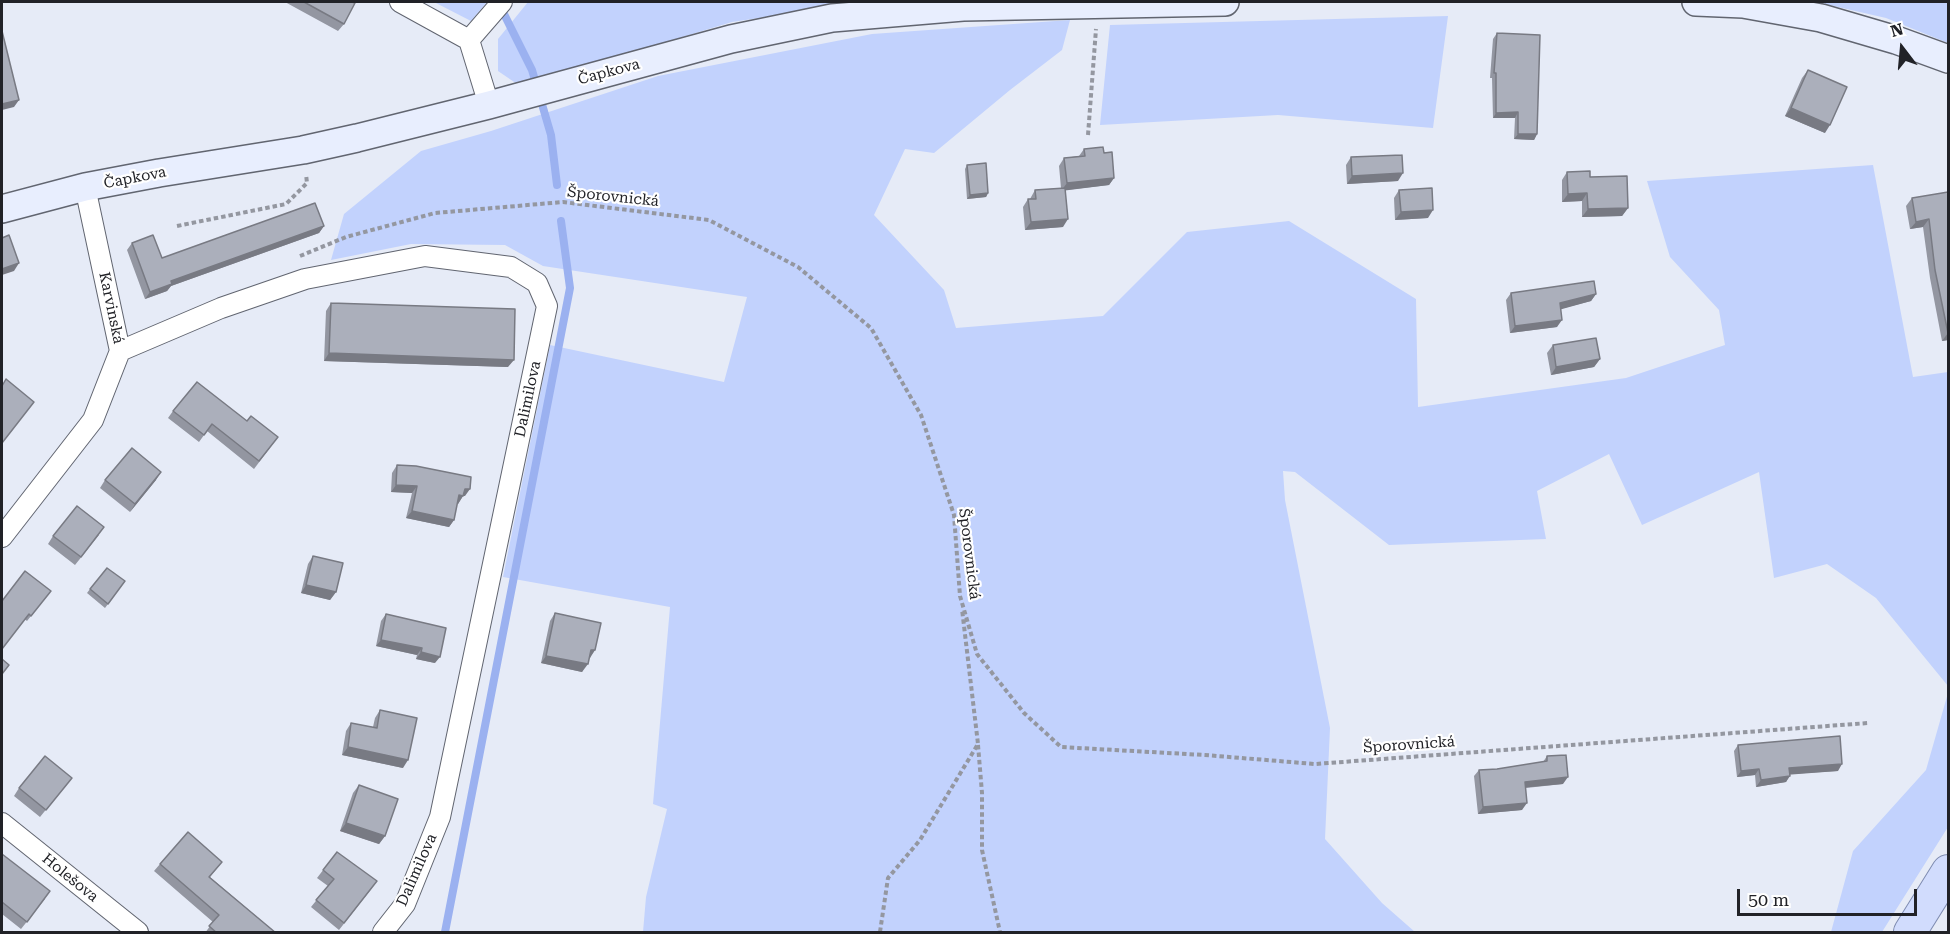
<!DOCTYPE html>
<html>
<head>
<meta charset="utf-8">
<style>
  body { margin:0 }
  #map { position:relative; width:1950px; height:934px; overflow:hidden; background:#e6ebf7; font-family:"Roboto Serif",serif }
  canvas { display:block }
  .frame { position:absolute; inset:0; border:3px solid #212227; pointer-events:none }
  .north { position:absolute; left:1872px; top:18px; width:60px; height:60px; -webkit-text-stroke:4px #fff; paint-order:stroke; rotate:344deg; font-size:16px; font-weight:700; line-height:24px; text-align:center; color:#212227 }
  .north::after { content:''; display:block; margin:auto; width:21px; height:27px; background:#212227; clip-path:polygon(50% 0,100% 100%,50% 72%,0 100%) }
  .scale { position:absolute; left:1737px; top:889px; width:180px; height:27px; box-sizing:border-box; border:3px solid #212227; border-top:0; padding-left:8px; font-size:18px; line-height:21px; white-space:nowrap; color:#212227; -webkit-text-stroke:4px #fff; paint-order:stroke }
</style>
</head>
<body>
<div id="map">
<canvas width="1950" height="934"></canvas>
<div class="frame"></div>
<div class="north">N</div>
<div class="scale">50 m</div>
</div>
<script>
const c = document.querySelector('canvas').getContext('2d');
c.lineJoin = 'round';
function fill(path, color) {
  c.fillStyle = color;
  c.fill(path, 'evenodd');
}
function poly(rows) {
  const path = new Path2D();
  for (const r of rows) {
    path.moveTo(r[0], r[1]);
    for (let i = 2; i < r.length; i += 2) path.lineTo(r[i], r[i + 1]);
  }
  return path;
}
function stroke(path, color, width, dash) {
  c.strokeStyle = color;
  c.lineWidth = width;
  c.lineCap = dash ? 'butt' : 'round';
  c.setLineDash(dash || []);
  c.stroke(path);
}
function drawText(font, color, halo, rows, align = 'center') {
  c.font = font + ' "Roboto Serif",serif';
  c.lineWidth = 4.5;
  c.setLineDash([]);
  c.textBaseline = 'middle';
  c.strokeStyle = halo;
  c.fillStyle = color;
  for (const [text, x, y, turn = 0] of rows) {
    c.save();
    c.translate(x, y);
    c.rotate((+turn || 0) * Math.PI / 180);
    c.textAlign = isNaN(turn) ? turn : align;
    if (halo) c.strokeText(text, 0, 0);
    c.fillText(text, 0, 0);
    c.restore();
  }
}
const green = poly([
  [434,2,487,2,471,21],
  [528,2,867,2,732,22,520,86,498,71,498,39],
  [1816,2,1948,2,1948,43,1886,18],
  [1448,16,1433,128,1278,115,1100,125,1110,25],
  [1070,20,1062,50,1010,90,934,153,905,149,874,215,944,290,956,328,1103,316,1187,232,1289,221,1416,299,1418,407,1626,378,1725,345,1719,310,1670,257,1647,181,1873,165,1913,377,1948,372,1948,686,1876,598,1827,564,1774,578,1759,472,1642,525,1609,454,1537,491,1546,539,1389,545,1295,472,1283,471,1285,500,1330,728,1325,839,1382,903,1415,932,643,932,646,897,667,809,653,804,670,607,503,577,550,345,724,382,747,297,543,266,505,245,411,244,331,260,344,214,421,151,491,131,658,76,872,34],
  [1948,693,1948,827,1882,932,1831,932,1853,851,1926,770]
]);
const stream = poly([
  [500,6,532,70,551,135,557,185],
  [445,932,570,288,561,221]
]);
const path = poly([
  [1088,135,1096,29],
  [177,226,286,204,307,183,306,174],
  [300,256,346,237,435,213,563,202,709,220,798,267,871,328,921,415,954,515,960,596,977,654,1024,713,1061,747,1205,755,1315,764,1868,723],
  [978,745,982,793,982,850,1000,932],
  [880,932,888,878,920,840,978,744,962,609]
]);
const street = poly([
  [400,2,469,40,489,105],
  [469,40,502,2],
  [120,351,221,308,305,279,425,256,511,267,537,283,547,306,440,817,405,904,383,932],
  [2,537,93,420,120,351,85,187],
  [2,823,138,932]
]);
const secondary = poly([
  [1696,2,1743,4,1821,18,1896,40,1948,59],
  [2,209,85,187,159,173,303,150,357,138,489,105,731,39,832,18,963,7,1225,2]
]);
const primary = poly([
  [1910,932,1948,871]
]);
const wall = poly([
  [285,2,352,2,344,24,338,31],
  [1497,33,1537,134,1534,140,1514,139,1515,118,1493,118,1492,78,1490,78,1493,39],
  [1808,70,1825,133,1785,116,1802,78],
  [1084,149,1104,153,1114,178,1109,185,1066,190,1063,227,1025,230,1023,207,1028,199,1030,199,1035,190,1061,188,1059,166,1064,158,1079,156],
  [1351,157,1398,181,1347,184,1346,165],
  [967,165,988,193,986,197,967,199,965,169],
  [1567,172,1590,177,1628,208,1622,216,1582,217,1582,201,1562,202,1562,180],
  [1399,190,1428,218,1395,220,1394,198],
  [1948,192,1948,340,1942,341,1930,278,1923,227,1910,229,1906,206,1912,198],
  [324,226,319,233,171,286,167,291,145,299,127,250,132,243,162,258],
  [1511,293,1596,294,1591,301,1560,309,1557,327,1510,333,1506,300],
  [331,303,508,367,324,361,326,311],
  [1553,345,1600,359,1594,367,1551,375,1547,353],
  [173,411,247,421,278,437,254,469,207,431,199,442,168,418],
  [397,465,465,496,463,496,458,504,457,503,454,520,449,527,406,518,412,493,391,492,392,473],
  [105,480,156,480,130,512,100,488],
  [99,535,75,565,48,544,53,536],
  [313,556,336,592,330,600,301,593,308,564],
  [125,581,105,608,87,593,90,589],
  [51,591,27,621,2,601],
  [555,613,595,650,589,658,582,672,541,663,550,621],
  [386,614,435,663,416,659,417,655,376,646,381,621],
  [380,710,403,768,342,755,346,731,351,723,373,727,375,718],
  [1738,745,1838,771,1790,774,1786,782,1756,787,1755,775,1737,777,1734,751],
  [1547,756,1563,784,1526,788,1522,810,1478,814,1474,776,1479,770,1497,769,1543,762],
  [66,785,40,817,14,796,19,788],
  [359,785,385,836,379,844,340,831,353,793],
  [337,852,372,888,339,930,311,907,328,886,317,878],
  [2,854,45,899,21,929,2,914],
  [222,862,210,877,276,933,205,933,213,922,154,871,160,864]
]);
const shadedWall = poly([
  [19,100,14,107,2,110,2,104],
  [1791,108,1830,125,1825,133,1785,116],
  [1518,112,1515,118,1493,118,1496,113],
  [1518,134,1537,134,1534,140,1514,139],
  [1403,173,1398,181,1347,184,1352,176],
  [1114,178,1109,185,1061,191,1067,183],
  [988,193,986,197,967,199,970,195],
  [1587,193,1582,201,1562,202,1568,194],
  [1628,208,1622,216,1582,217,1588,209],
  [1433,210,1428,218,1395,220,1401,212],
  [1068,219,1063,227,1025,230,1031,222],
  [1929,219,1923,227,1910,229,1916,222],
  [324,226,319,233,171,286,167,291,145,299,150,292,171,281],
  [19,263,14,271,2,275,2,269],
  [1596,294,1591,301,1555,311,1560,303],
  [1562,320,1557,327,1510,333,1515,326],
  [1948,333,1948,340,1942,341],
  [329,353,514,360,508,367,324,361],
  [1600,359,1594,367,1551,375,1556,367],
  [161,472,156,480,130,512,135,504],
  [396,485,417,486,412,493,391,492],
  [465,489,470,489,465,496,463,496,458,504,454,502],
  [412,511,454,520,449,527,406,518],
  [306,585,336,592,330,600,301,593],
  [381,640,422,648,417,655,376,646],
  [591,650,595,650,590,658,585,657],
  [421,652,440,657,435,663,416,659],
  [546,656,588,664,582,672,541,663],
  [348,747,408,760,403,768,342,755],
  [1842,764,1838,771,1785,775,1789,768],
  [1759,769,1755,775,1737,777,1741,771],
  [1790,776,1786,782,1756,787,1761,780],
  [1568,777,1563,784,1520,788,1525,782],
  [1527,803,1522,810,1478,814,1483,807],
  [346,823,385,836,379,844,340,831]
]);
const building = poly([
  [304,2,352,2,355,3,344,24,304,2],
  [2,31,19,100,2,104,2,31],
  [1497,33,1540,35,1537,134,1518,134,1518,112,1496,113,1496,73,1494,73,1497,33],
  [1808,70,1847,87,1830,125,1791,108,1808,70],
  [1103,147,1104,153,1112,152,1114,178,1067,183,1064,158,1085,156,1084,149,1103,147],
  [1402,155,1403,173,1352,176,1351,157,1402,155],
  [986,163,988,193,970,195,967,165,986,163],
  [1590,171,1590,177,1627,176,1628,208,1588,209,1587,193,1568,194,1567,172,1590,171],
  [1065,188,1068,219,1031,222,1028,199,1036,199,1035,190,1065,188],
  [1432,188,1433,210,1401,212,1399,190,1432,188],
  [1948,192,1948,333,1935,270,1929,219,1916,222,1912,198,1948,192],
  [315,203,324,226,171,281,172,284,150,292,132,243,153,235,162,258,315,203],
  [9,235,19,263,2,269,2,238,9,235],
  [1594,281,1596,294,1560,303,1562,320,1515,326,1511,293,1594,281],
  [331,303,515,309,514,360,329,353,331,303],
  [1596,338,1600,359,1556,367,1553,345,1596,338],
  [6,379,34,402,2,443,2,386,6,379],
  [197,382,247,421,251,416,278,437,259,461,212,424,204,435,173,411,197,382],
  [132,448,161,472,135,504,105,480,132,448],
  [397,465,416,466,471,477,470,489,465,489,463,496,459,495,454,520,412,511,417,486,396,485,397,465],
  [77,506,104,527,81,557,53,536,77,506],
  [313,556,343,563,336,592,306,585,313,556],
  [107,568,125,581,108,604,90,589,107,568],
  [25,571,51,591,31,616,29,614,2,649,2,601,25,571],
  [555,613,601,623,595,650,591,650,588,664,546,656,555,613],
  [386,614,446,628,440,657,421,652,422,648,381,640,386,614],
  [2,659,9,665,2,674,2,659],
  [380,710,417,718,408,760,348,747,351,723,377,728,380,710],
  [1840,736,1842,764,1789,768,1790,776,1761,780,1759,769,1741,771,1738,745,1840,736],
  [1566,755,1568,777,1525,782,1527,803,1483,807,1479,770,1497,769,1547,761,1547,756,1566,755],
  [45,756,72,778,46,810,19,788,45,756],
  [359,785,398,799,385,836,346,823,359,785],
  [188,832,222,862,209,877,276,933,217,933,209,926,219,915,160,864,188,832],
  [337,852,377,881,344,923,316,900,334,879,323,870,337,852],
  [2,854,50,891,27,922,2,902,2,854]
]);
const streetNames = [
  ["Čapkova",609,72,-15],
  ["Čapkova",135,178,-11],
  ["Šporovnická",613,197,6],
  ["Karvinská",111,308,78],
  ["Dalimilova",528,399,-78],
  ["Šporovnická",969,554,83],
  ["Šporovnická",1409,745,-4],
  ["Dalimilova",417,870,-66],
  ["Holešova",70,878,39]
];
fill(green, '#c2d2fd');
stroke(stream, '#9bb1f0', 8);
stroke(street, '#616570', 22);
stroke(secondary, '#616570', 30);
stroke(primary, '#7f8cb1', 34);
stroke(path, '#9497a0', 4, [4.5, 3]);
stroke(street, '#fff', 20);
stroke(secondary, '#e8eefe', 27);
stroke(primary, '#d1dcfd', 32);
fill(wall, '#9396a1');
fill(shadedWall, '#787a83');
fill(building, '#abafbb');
stroke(building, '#787a83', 1.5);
drawText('15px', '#212227', '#fff', streetNames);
</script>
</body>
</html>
